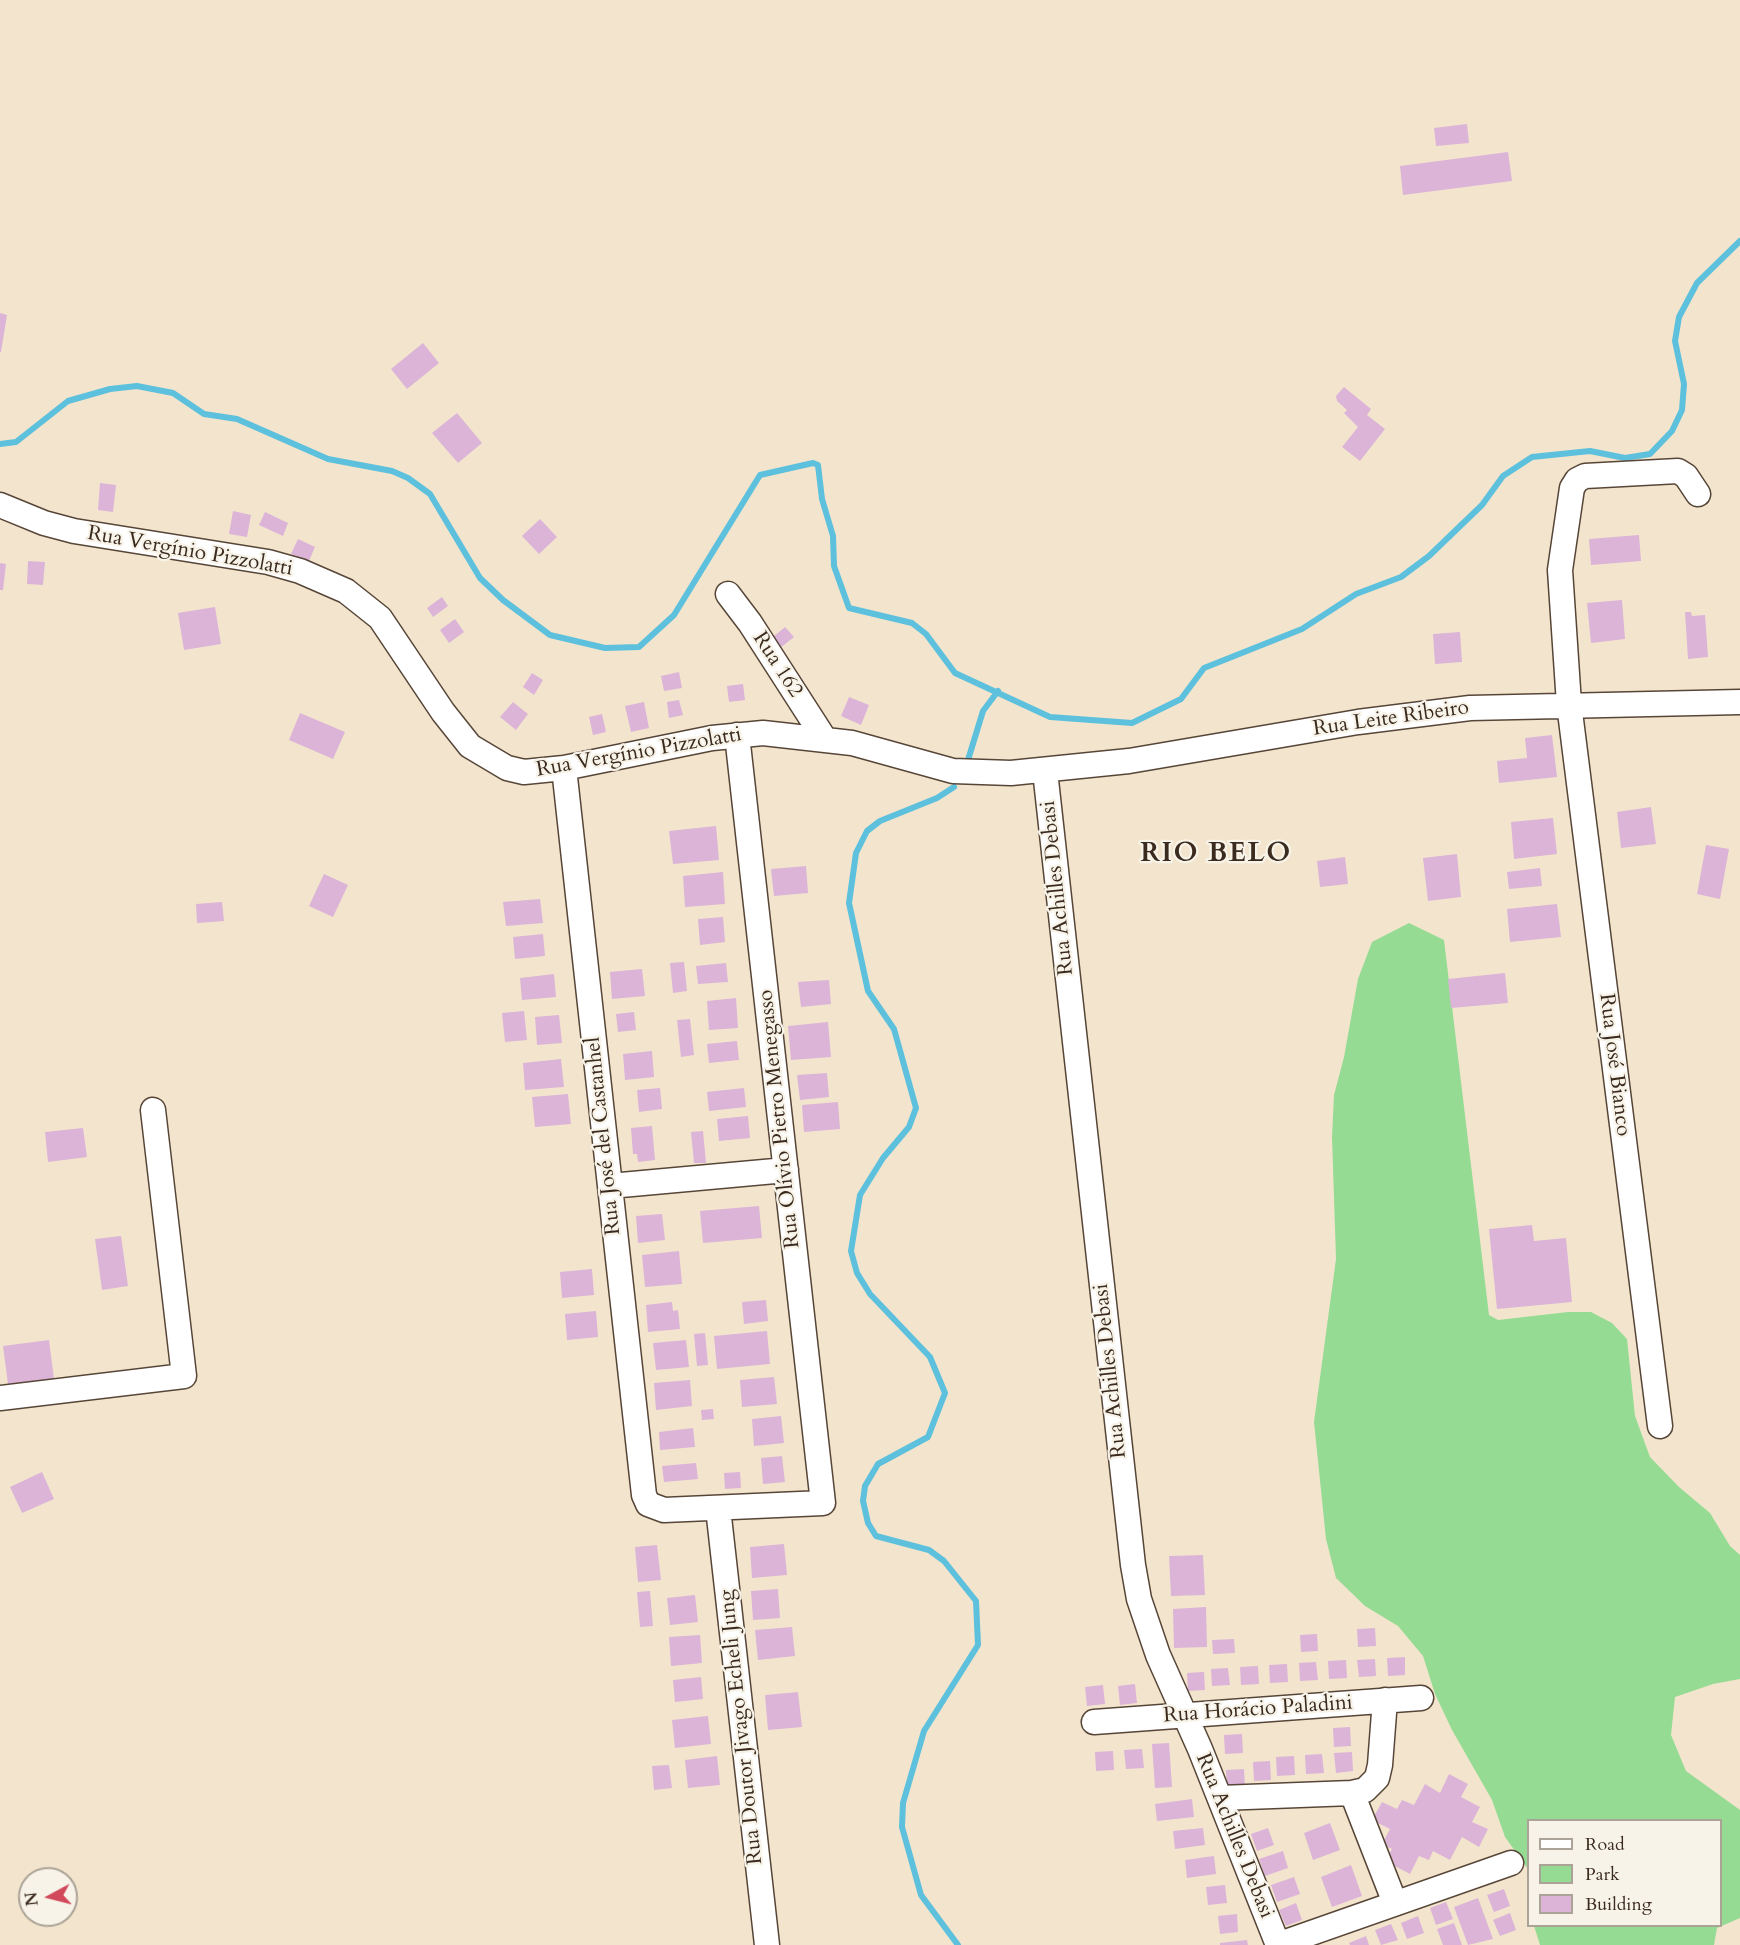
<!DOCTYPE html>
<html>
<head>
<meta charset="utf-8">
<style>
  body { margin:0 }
  #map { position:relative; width:1740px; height:1945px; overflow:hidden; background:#f3e5cd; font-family:Cardo,serif }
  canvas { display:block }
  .legend { position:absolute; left:1527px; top:1819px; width:195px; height:108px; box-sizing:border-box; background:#f7f3e8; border:2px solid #aca397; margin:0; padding:8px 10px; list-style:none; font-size:18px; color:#3b2a1e }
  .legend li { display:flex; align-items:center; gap:12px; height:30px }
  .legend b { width:30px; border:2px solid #aca397 }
  .north { position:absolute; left:18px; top:1867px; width:60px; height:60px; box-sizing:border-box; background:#f7f3e8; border:2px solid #aca397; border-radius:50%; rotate:263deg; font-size:16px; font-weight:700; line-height:24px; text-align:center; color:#3b2a1e }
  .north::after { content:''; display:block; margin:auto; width:21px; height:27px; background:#d1495b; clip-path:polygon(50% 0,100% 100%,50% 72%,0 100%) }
</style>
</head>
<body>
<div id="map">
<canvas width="1740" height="1945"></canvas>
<ul class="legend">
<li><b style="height:8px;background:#fff"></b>Road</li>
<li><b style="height:16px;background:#96db93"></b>Park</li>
<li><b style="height:16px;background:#dbb4d8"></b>Building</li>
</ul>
<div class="north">N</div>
</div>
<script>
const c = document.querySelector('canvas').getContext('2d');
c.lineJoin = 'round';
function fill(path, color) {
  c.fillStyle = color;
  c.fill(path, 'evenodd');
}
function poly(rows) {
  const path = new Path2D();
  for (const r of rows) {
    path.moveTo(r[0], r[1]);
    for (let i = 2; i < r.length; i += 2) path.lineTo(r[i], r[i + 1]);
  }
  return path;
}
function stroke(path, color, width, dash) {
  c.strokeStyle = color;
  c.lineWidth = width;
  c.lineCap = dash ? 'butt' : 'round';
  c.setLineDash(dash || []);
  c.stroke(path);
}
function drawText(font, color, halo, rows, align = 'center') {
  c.font = font + ' Cardo,serif';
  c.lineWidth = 4.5;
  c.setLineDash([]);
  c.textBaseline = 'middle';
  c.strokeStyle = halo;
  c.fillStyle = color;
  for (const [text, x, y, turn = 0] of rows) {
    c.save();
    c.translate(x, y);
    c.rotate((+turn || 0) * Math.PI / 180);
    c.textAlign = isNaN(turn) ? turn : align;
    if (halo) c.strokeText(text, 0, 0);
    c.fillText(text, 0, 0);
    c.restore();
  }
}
const green = poly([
  [1409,923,1444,940,1489,1315,1498,1320,1568,1312,1591,1312,1612,1323,1627,1339,1635,1416,1650,1457,1679,1487,1710,1513,1730,1546,1740,1555,1740,1679,1713,1684,1675,1697,1671,1735,1686,1771,1740,1810,1740,1918,1717,1928,1714,1945,1540,1945,1534,1926,1720,1926,1720,1820,1528,1820,1528,1869,1505,1837,1492,1800,1452,1730,1435,1694,1423,1656,1398,1626,1365,1606,1336,1578,1326,1539,1314,1422,1336,1259,1332,1137,1334,1095,1344,1057,1358,979,1372,942]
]);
const stream = poly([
  [0,444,16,442,68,401,110,389,137,386,173,393,204,414,237,419,328,459,392,471,408,478,430,494,480,578,503,600,550,635,605,648,639,647,674,615,760,475,813,463,818,465,822,499,833,536,834,566,849,608,912,623,926,634,955,673,1050,717,1132,723,1181,699,1204,668,1302,629,1356,594,1401,577,1429,556,1482,505,1503,476,1532,457,1590,451,1625,458,1650,454,1672,431,1682,410,1684,384,1675,341,1679,317,1697,283,1740,241],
  [968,760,983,711,998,691],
  [954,787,937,798,880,821,867,831,856,853,849,903,868,991,894,1029,916,1108,909,1127,883,1158,860,1195,851,1251,857,1273,870,1294,930,1357,945,1393,928,1437,878,1464,865,1486,863,1501,868,1523,876,1536,929,1550,944,1561,976,1601,978,1645,924,1731,903,1803,902,1827,921,1895,958,1945]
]);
const building = poly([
  [1467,124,1469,143,1436,146,1434,128],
  [1508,152,1512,181,1403,195,1400,166],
  [0,313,7,315,1,352,0,352],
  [423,343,439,363,407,389,391,369],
  [1344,387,1371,409,1367,415,1385,429,1360,461,1342,447,1358,427,1344,413,1347,410,1337,401,1336,396],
  [457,413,482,443,458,463,432,433],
  [100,483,116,485,113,512,98,510],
  [233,511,251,515,247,537,229,534],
  [265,512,288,523,283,536,259,525],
  [540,519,557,537,539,554,522,536],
  [1639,535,1641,561,1591,565,1589,539],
  [298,539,315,547,309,561,291,554],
  [28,561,45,562,43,585,27,584],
  [0,563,6,564,3,590,0,590],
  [442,597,448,606,433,617,427,608],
  [1622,600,1625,639,1591,643,1587,603],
  [215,607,221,644,184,650,178,613],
  [1685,612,1691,612,1692,616,1705,615,1708,657,1688,659],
  [455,619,464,632,449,643,440,630],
  [785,627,794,637,775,652,767,642],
  [1460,632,1462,662,1435,664,1433,634],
  [679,672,682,688,664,691,661,676],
  [532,673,543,680,534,695,523,687],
  [743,684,745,700,729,702,727,686],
  [849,697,869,705,861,725,841,716],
  [679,700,683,715,669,718,667,702],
  [513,702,528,714,516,730,500,717],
  [644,702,649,728,631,732,625,706],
  [300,713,345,732,333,759,289,740],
  [602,714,606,732,593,735,589,717],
  [1552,735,1557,777,1499,783,1497,761,1527,758,1525,738],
  [1651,807,1656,844,1621,848,1617,812],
  [1553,818,1557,854,1514,859,1511,822],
  [716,826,719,860,673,864,669,831],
  [1706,845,1729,849,1720,899,1697,894],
  [1457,854,1461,897,1428,901,1423,858],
  [1345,857,1348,884,1320,887,1317,861],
  [806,866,808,893,774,896,771,869],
  [1540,868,1542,886,1509,889,1507,872],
  [723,872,725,904,685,907,683,876],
  [324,874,348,885,333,917,309,906],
  [540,899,543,923,506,926,503,902],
  [222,902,224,921,197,923,196,904],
  [1557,904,1561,937,1510,942,1507,909],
  [723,917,725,942,700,945,698,919],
  [543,934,545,956,515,959,513,937],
  [684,962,687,991,673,993,670,963],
  [726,963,728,982,698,984,696,966],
  [642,969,645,996,612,999,610,972],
  [1505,973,1508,1003,1451,1008,1448,979],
  [554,974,556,997,522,1000,520,978],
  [829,980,831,1004,801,1007,798,982],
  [736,998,738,1028,709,1030,707,1001],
  [524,1011,527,1040,505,1042,502,1013],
  [634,1012,636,1030,618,1032,616,1014],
  [559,1015,562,1043,537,1045,535,1017],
  [690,1019,694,1055,681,1057,677,1020],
  [828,1022,831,1057,791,1060,788,1026],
  [737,1041,739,1060,709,1063,707,1044],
  [652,1051,654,1077,625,1080,623,1054],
  [561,1059,564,1087,525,1090,523,1063],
  [827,1073,829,1097,800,1100,797,1075],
  [660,1088,662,1109,639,1112,637,1090],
  [744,1088,746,1107,709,1111,707,1092],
  [568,1094,571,1124,535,1127,532,1097],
  [838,1102,840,1129,804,1132,802,1105],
  [748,1116,750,1138,719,1141,717,1119],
  [652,1126,655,1160,638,1162,637,1154,633,1154,631,1128],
  [83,1128,87,1157,48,1162,45,1132],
  [703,1131,706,1163,694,1163,691,1132],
  [759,1206,762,1238,703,1243,700,1211],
  [662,1214,665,1240,638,1243,636,1216],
  [1532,1225,1534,1241,1566,1238,1572,1302,1497,1309,1489,1229],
  [121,1236,128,1286,102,1290,95,1239],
  [679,1251,682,1284,645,1287,642,1255],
  [592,1269,594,1295,562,1298,560,1272],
  [766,1300,768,1321,744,1324,742,1302],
  [672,1302,673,1311,678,1310,680,1329,648,1332,646,1305],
  [596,1311,598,1337,567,1340,565,1314],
  [767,1331,770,1364,717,1369,714,1336],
  [705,1333,708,1365,697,1366,694,1334],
  [49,1340,54,1379,8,1384,3,1346],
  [686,1340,689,1367,656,1370,653,1343],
  [774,1377,777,1404,742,1407,740,1380],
  [690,1380,692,1406,656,1410,654,1383],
  [713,1409,714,1419,702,1420,701,1410],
  [781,1416,784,1443,754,1446,752,1419],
  [693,1428,695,1447,660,1450,659,1432],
  [782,1456,785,1482,763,1484,761,1458],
  [696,1463,698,1479,664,1482,662,1466],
  [42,1472,54,1499,22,1513,10,1487],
  [740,1472,741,1488,725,1489,724,1473],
  [784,1544,787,1575,752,1578,750,1547],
  [657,1545,661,1580,638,1582,635,1547],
  [1203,1555,1205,1595,1171,1596,1169,1556],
  [778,1589,780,1618,753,1620,751,1591],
  [650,1591,653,1626,640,1627,637,1592],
  [695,1595,698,1622,670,1625,667,1598],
  [1206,1607,1207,1647,1174,1648,1173,1609],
  [792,1627,795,1656,758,1660,755,1630],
  [1375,1628,1376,1646,1358,1647,1357,1629],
  [1317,1634,1318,1651,1301,1652,1300,1635],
  [700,1635,702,1663,671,1666,669,1637],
  [1234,1639,1235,1653,1213,1654,1212,1640],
  [1405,1657,1405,1675,1388,1676,1387,1658],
  [1375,1659,1376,1676,1359,1677,1357,1660],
  [1346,1660,1347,1678,1329,1679,1328,1661],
  [1316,1662,1318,1680,1300,1681,1299,1663],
  [1287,1664,1288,1682,1270,1683,1269,1665],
  [1258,1666,1259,1684,1241,1685,1240,1667],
  [1228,1668,1230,1685,1212,1686,1211,1669],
  [1204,1672,1205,1690,1188,1691,1187,1673],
  [701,1677,703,1699,675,1702,673,1680],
  [1135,1684,1137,1703,1120,1705,1118,1686],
  [1103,1685,1105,1704,1087,1706,1085,1687],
  [798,1692,802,1727,768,1730,765,1695],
  [708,1716,711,1744,675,1748,672,1720],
  [1350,1727,1351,1746,1334,1747,1333,1728],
  [1242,1734,1243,1753,1225,1754,1224,1735],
  [1169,1743,1172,1787,1155,1788,1152,1744],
  [1142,1749,1144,1768,1126,1769,1124,1750],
  [1113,1751,1114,1770,1096,1771,1095,1752],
  [1352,1752,1353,1771,1336,1773,1334,1753],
  [1322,1754,1324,1773,1306,1774,1305,1755],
  [717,1756,720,1785,688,1788,685,1760],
  [1294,1756,1295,1775,1277,1776,1276,1757],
  [1270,1761,1271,1780,1254,1781,1253,1762],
  [669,1765,672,1788,654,1790,652,1766],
  [1244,1769,1245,1788,1227,1789,1226,1770],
  [1449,1774,1468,1784,1461,1797,1480,1807,1472,1822,1488,1829,1479,1847,1462,1837,1450,1860,1433,1851,1429,1860,1419,1856,1410,1874,1385,1861,1392,1849,1382,1844,1390,1829,1372,1820,1382,1802,1397,1809,1402,1800,1414,1805,1425,1784,1440,1793],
  [1192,1799,1194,1817,1157,1821,1155,1804],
  [1330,1823,1340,1850,1313,1860,1304,1833],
  [1203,1828,1205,1845,1175,1849,1173,1831],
  [1268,1828,1274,1845,1257,1851,1251,1834],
  [1283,1851,1288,1868,1265,1876,1259,1859],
  [1214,1856,1216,1874,1187,1878,1185,1860],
  [1351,1865,1362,1896,1332,1907,1321,1877],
  [1294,1877,1300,1894,1277,1902,1271,1885],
  [1225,1885,1227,1903,1208,1905,1206,1887],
  [1504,1889,1510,1906,1494,1912,1487,1895],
  [1478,1898,1493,1939,1468,1945,1454,1907],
  [1446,1902,1453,1919,1436,1925,1430,1908],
  [1296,1903,1302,1920,1286,1926,1279,1910],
  [1510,1913,1516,1930,1500,1936,1493,1920],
  [1237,1914,1238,1932,1220,1934,1218,1916],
  [1418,1916,1424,1933,1407,1939,1401,1923],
  [1454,1923,1462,1945,1443,1945,1437,1929],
  [1391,1924,1398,1940,1381,1945,1375,1930],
  [1366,1936,1369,1945,1350,1945,1349,1943],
  [1247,1940,1248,1945,1220,1945,1220,1943]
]);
const minor = poly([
  [0,505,44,523,74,531,268,562,300,571,346,591,380,618,443,712,470,746,507,768,524,772,564,768,712,738,763,733,852,743,953,771,1011,773,1129,761,1358,722,1470,708,1740,702],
  [728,594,750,623,824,738],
  [564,768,644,1495,648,1504,664,1510,823,1503,737,735],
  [1045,771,1133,1565,1139,1599,1158,1655,1200,1749,1278,1945],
  [610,1186,786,1170],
  [0,1398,184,1376,153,1110],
  [1660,1426,1569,704,1560,570,1572,488,1577,480,1585,476,1678,471,1686,476,1698,494],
  [718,1508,767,1945],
  [1094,1722,1421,1698],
  [1352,1793,1395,1903],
  [1220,1798,1352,1793,1365,1790,1377,1778,1380,1765,1385,1700],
  [1277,1945,1511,1863]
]);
const streetNames = [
  ["Rua Vergínio Pizzolatti",190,552,10],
  ["Rua 162",777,665,57],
  ["Rua Leite Ribeiro",1391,719,-8],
  ["Rua Vergínio Pizzolatti",639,753,-10],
  ["Rua Achilles Debasi",1058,888,-96],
  ["Rua José Bianco",1614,1065,83],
  ["Rua Olívio Pietro Menegasso",780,1119,-96],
  ["Rua José del Castanhel",604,1136,-96],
  ["Rua Achilles Debasi",1111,1371,-96],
  ["Rua Horácio Paladini",1258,1710,-4],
  ["Rua Doutor Jivago Echeli Jung",742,1727,-96],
  ["Rua Achilles Debasi",1234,1836,68]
];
const districtNames = [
  ["RIO BELO",1216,855]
];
fill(green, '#96db93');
stroke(stream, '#5dc0dc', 6);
fill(building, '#dbb4d8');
stroke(minor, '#574638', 27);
stroke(minor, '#fff', 24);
drawText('21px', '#3b2a1e', '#f7f3e8', streetNames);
c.letterSpacing = '1.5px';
drawText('bold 27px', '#3b2a1e', '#f7f3e8', districtNames);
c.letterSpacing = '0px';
</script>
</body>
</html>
